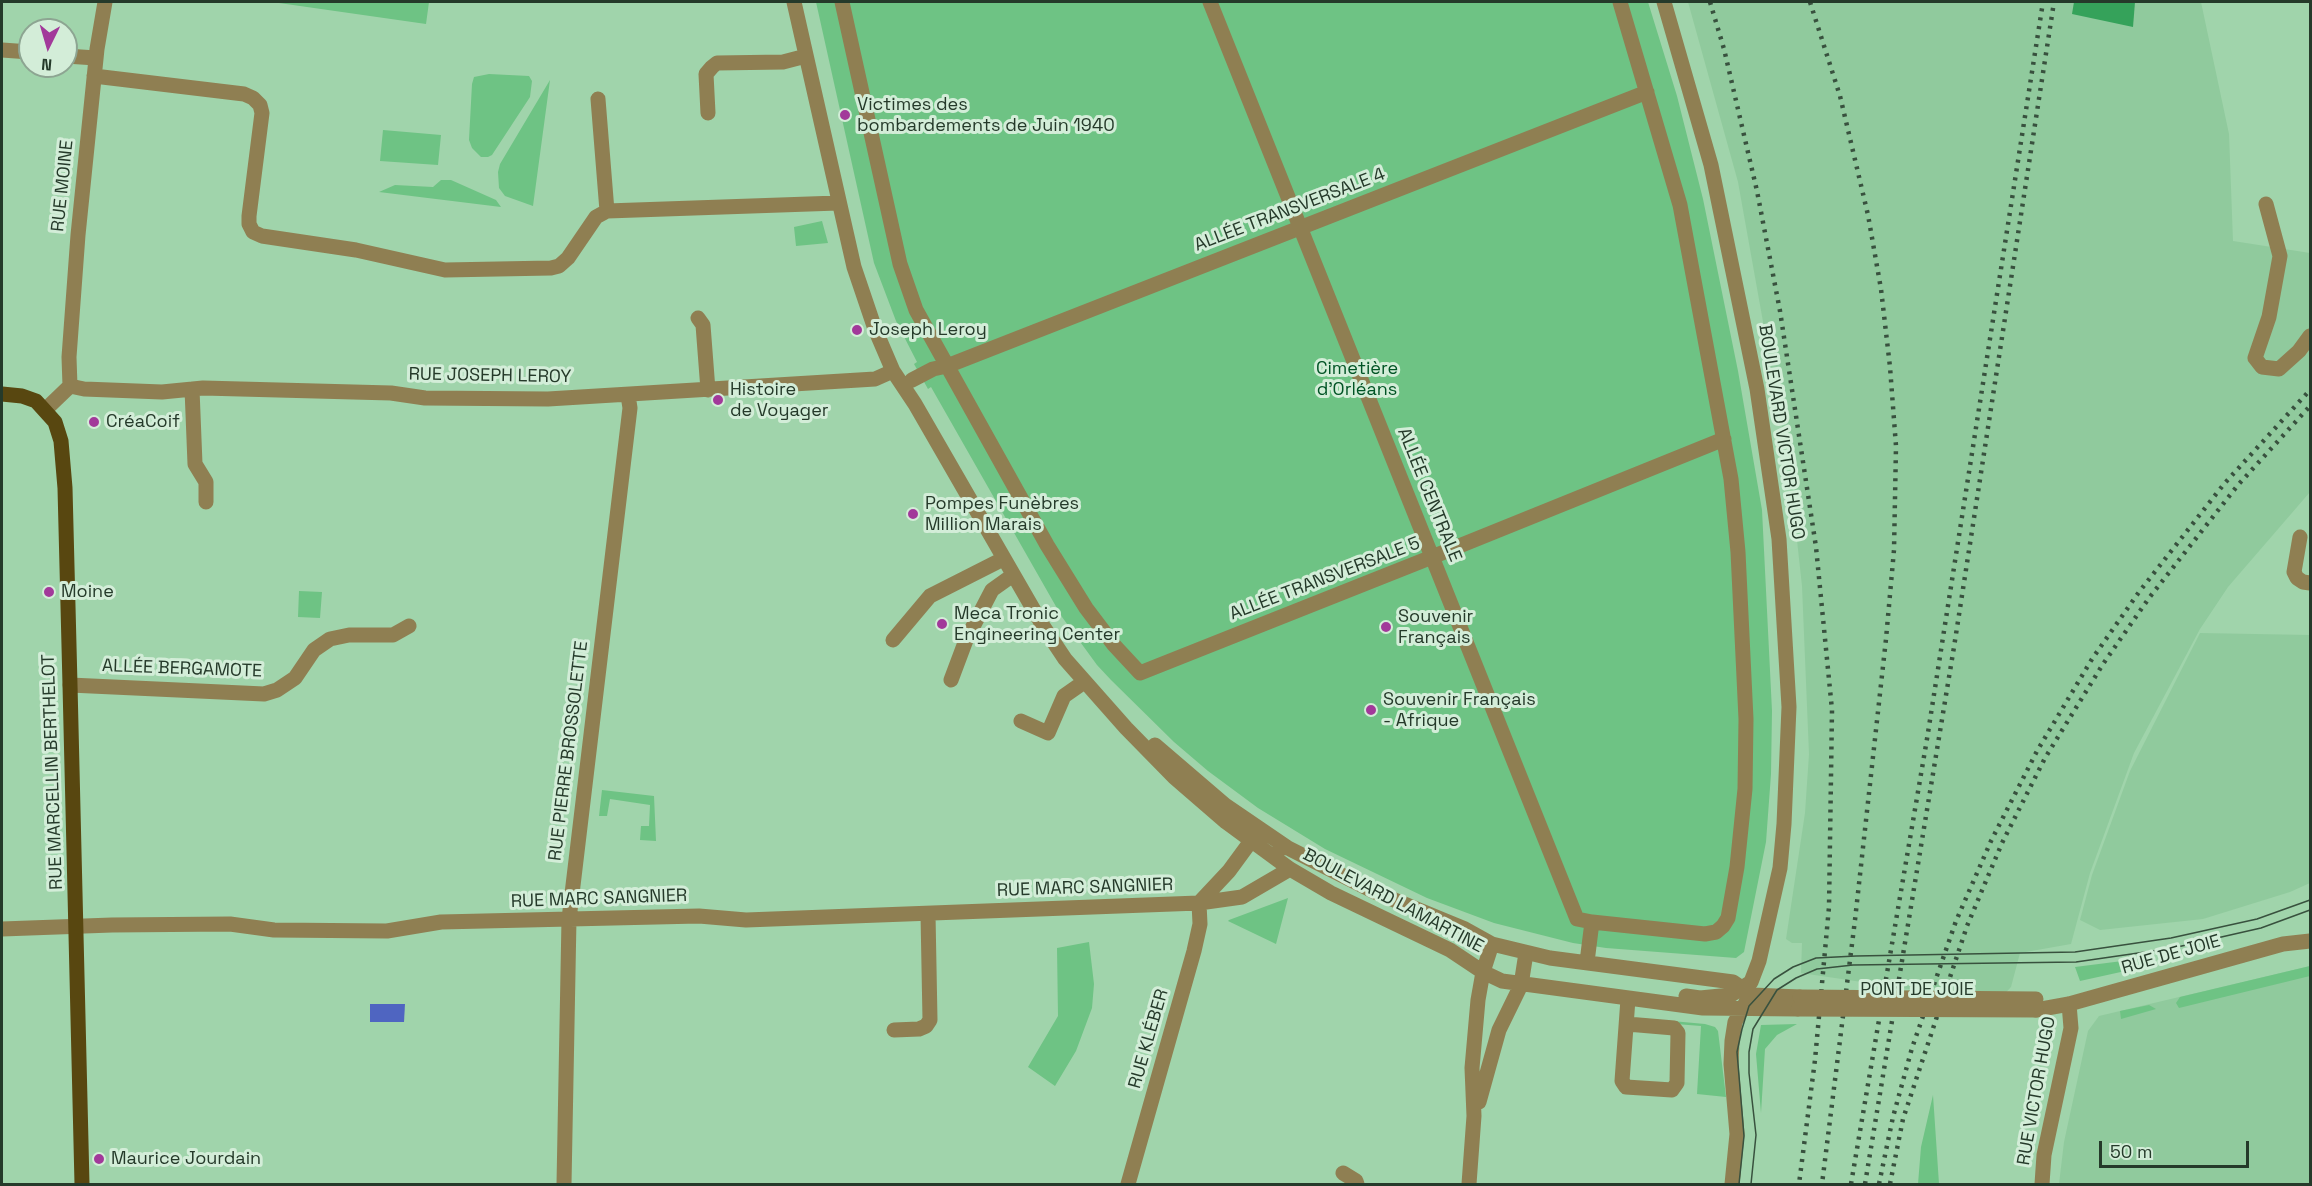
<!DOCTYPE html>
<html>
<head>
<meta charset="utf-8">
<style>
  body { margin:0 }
  #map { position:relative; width:2312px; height:1186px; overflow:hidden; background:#a0d4ab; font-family:"Space Grotesk",sans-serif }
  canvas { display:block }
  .frame { position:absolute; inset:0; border:3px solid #253a2a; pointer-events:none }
  .north { position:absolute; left:18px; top:18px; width:60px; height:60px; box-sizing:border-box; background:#d3edd8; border:2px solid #8da592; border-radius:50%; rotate:185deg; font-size:16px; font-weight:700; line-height:24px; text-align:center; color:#253a2a }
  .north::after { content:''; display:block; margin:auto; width:21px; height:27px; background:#a2399a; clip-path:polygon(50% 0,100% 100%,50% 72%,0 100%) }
  .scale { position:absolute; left:2099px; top:1141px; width:150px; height:27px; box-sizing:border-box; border:3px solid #253a2a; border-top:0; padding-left:8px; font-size:18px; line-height:21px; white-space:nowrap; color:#253a2a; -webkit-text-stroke:4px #d3edd8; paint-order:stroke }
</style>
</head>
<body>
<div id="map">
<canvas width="2312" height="1186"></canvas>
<div class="frame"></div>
<div class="north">N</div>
<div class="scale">50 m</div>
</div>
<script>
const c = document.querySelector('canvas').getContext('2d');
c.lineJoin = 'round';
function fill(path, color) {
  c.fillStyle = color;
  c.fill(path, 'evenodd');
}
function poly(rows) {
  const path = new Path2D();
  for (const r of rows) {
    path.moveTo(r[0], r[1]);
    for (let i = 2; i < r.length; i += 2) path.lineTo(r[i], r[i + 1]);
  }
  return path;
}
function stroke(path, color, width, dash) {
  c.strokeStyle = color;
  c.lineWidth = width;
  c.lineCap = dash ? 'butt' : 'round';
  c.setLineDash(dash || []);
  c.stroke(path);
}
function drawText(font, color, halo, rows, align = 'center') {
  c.font = font + ' "Space Grotesk",sans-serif';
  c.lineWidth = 6;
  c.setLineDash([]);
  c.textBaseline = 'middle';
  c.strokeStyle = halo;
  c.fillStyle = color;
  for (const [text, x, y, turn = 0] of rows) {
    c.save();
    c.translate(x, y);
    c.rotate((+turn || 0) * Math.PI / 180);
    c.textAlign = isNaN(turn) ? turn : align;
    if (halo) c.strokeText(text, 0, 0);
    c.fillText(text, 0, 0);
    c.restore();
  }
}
const built = poly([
  [1688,2,2201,2,2229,134,2233,241,2310,253,2310,492,2228,587,2200,629,2134,753,2090,873,2071,944,2020,953,2011,987,1997,1002,1801,973,1802,943,1792,943,1786,939,1805,813,1809,754,1802,586,1789,467,1738,182],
  [2200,633,2310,635,2310,883,2290,892,2203,919,2100,930,2080,920,2092,875,2130,771],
  [2310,966,2310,1184,2059,1184,2064,1142,2088,1031,2099,1016]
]);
const green = poly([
  [272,2,429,2,426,24],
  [816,2,1648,2,1677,96,1703,199,1738,371,1762,510,1772,711,1771,774,1766,842,1744,952,1736,958,1606,948,1573,943,1494,923,1427,898,1325,849,1258,808,1208,771,1174,742,1111,680,1097,665,1062,617,931,387,928,389,914,364,917,362,896,321,874,263],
  [489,74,529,76,532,81,530,97,492,155,488,157,481,157,472,148,469,140,472,84,474,77],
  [550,80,533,206,505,196,499,188,498,172,500,164],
  [383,130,441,135,438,165,380,161],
  [441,180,451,180,496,200,501,207,379,192,395,185,433,187],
  [822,221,828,243,796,246,794,227],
  [299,591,322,592,320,618,298,617],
  [602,790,654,796,656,841,640,840,641,826,649,826,650,805,610,799,607,816,599,816],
  [1288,898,1276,944,1228,921,1229,920],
  [1089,942,1094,984,1092,1008,1076,1051,1055,1086,1028,1067,1058,1016,1057,948],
  [2154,957,2157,964,2080,981,2075,967],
  [2310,966,2310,976,2179,1008,2176,1003,2180,997],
  [2149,1005,2156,1009,2121,1019,2120,1011],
  [1639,1018,1705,1024,1715,1027,1718,1031,1726,1097,1697,1094,1701,1026,1638,1021],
  [1797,1024,1777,1035,1765,1049,1761,1113,1756,1054,1761,1025],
  [1933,1095,1939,1184,1918,1184,1921,1147]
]);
const forest = poly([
  [2074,2,2135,2,2133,27,2072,14]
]);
const water = poly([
  [370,1004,405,1004,404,1022,370,1022]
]);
const minor = poly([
  [794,2,854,267,875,329,893,371,915,404,1043,626,1065,659,1126,728,1174,777,1226,822,1290,869,1331,893,1450,950,1483,972,1502,981,1703,1008,1798,1009],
  [842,2,900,264,916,310,1047,545,1086,608,1114,645,1140,673,1432,557,1724,439],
  [1210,2,1577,919,1592,922,1587,962],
  [1664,2,1711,165,1757,389,1779,539,1789,707,1784,824,1780,868,1759,961,1751,982,1731,995,1700,998,1686,996],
  [2,50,30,52],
  [66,56,96,58],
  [94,76,244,94,253,98,260,105,262,113,249,216,249,224,253,232,262,236,356,250,445,270,551,268,559,266,568,258,596,217,607,211,838,203],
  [598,99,607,211],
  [708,113,706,74,712,67,717,63,783,62,806,56],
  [2266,204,2280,256,2269,317,2255,358,2262,367,2279,369,2299,351,2310,336],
  [698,318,703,325,708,390],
  [912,380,933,369,947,366,1647,92],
  [70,386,84,389,162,392,203,388,391,393,425,398,548,399,875,379,893,371],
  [192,389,195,464,206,482,206,502],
  [45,410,70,386,69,357,78,235,97,49,105,2],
  [2300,537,2294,572,2297,578,2303,582,2310,583],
  [893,640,930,596,1003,559],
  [951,680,966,640,992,590,1013,575],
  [70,685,264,694,277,690,295,678,314,650,330,639,349,635,393,635,409,626],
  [1021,721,1048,733,1064,696,1084,682],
  [1155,745,1225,805,1288,848],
  [1280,847,1288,848,1375,892,1465,929,1492,944,1550,958,1733,982,1752,995,1800,997],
  [1199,903,1229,871,1251,841],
  [1592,922,1705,934,1716,932,1723,926,1728,918,1737,867,1745,789,1746,719,1738,552,1731,479,1680,205,1620,2],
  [2,929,112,925,230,924,274,930,387,931,441,922,699,916,746,920,1199,903,1242,897,1290,869],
  [2036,1010,2069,1004,2283,944,2310,941],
  [1627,1024,1674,1028,1678,1033,1677,1083,1672,1090,1626,1087,1622,1081,1628,999],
  [894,1030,919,1029,926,1026,930,1020,928,914],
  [1479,1102,1499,1030,1521,985,1526,953],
  [1343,1173,1356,1181,1357,1184],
  [564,1184,569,919,630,408,628,395],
  [1128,1184,1194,951,1200,924,1199,903],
  [1469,1184,1474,1116,1472,1068,1478,1000,1483,972,1492,944],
  [1732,1184,1737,1134,1731,1064,1732,1041,1735,1022,1746,1002],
  [2042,1184,2044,1155,2071,1028,2069,1004]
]);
const major = poly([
  [2,394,22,396,36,401,55,422,61,441,65,488,70,685,82,1184]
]);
const tram = poly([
  [1739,1184,1744,1136,1737,1052,1742,1029,1749,1006,1774,979,1793,967,1816,958,1856,956,2075,952,2171,938,2257,919,2310,900],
  [1751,1184,1756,1135,1749,1073,1749,1052,1753,1029,1777,990,1796,978,1817,969,1853,965,2076,962,2173,948,2261,928,2310,910]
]);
const rail = poly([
  [1710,2,1724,49,1757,191,1780,311,1816,547,1832,710,1829,907,1815,1060,1799,1184],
  [1810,2,1840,96,1868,215,1881,289,1890,367,1896,446,1894,550,1886,639,1855,920,1822,1184],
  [1851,1184,1927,739,2043,2],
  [1865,1184,1954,647,2054,2],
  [1879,1184,1893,1117,1912,1048,1956,921,1991,841,2037,751,2092,659,2139,592,2224,484,2310,390],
  [1890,1184,1903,1119,1967,926,2002,843,2045,758,2103,664,2149,598,2238,485,2310,406]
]);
const minorBridge = poly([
  [1800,997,2036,999],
  [1798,1009,2036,1010]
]);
const markers = [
  [845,115,6,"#a2399a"],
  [857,330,6,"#a2399a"],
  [718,400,6,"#a2399a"],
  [94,422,6,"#a2399a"],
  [913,514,6,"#a2399a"],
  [49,592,6,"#a2399a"],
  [942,624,6,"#a2399a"],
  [1386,627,6,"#a2399a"],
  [1371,710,6,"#a2399a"],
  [99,1159,6,"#a2399a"]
];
const poiNames = [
  ["Victimes des",857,105],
  ["bombardements de Juin 1940",857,126],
  ["Joseph Leroy",869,330],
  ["Histoire",730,390],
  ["de Voyager",730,411],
  ["CréaCoif",106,422],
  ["Pompes Funèbres",925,504],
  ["Million Marais",925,525],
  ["Moine",61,592],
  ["Meca Tronic",954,614],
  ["Engineering Center",954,635],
  ["Souvenir",1398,617],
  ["Français",1398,638],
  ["Souvenir Français",1383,700],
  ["- Afrique",1383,721],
  ["Maurice Jourdain",111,1159]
];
const streetNames = [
  ["RUE MOINE",63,186,-84],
  ["ALLÉE TRANSVERSALE 4",1290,210,-21],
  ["RUE JOSEPH LEROY",490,376,1],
  ["BOULEVARD VICTOR HUGO",1781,432,81],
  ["ALLÉE CENTRALE",1429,495,68],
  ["ALLÉE TRANSVERSALE 5",1325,579,-21],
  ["ALLÉE BERGAMOTE",182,669,2],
  ["RUE PIERRE BROSSOLETTE",569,751,-83],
  ["RUE MARCELLIN BERTHELOT",53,772,-92],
  ["RUE MARC SANGNIER",1085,888,-2],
  ["RUE MARC SANGNIER",599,899,-2],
  ["BOULEVARD LAMARTINE",1393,901,28],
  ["RUE DE JOIE",2171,955,-16],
  ["PONT DE JOIE",1917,990],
  ["RUE KLÉBER",1149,1039,-74],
  ["RUE VICTOR HUGO",2037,1091,-80]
];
const parkNames = [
  ["Cimetière",1357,369],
  ["d'Orléans",1357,390]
];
fill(built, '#90ca9d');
fill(green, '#6ec384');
fill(forest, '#35a25a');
fill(water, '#4f65c1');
stroke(minor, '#8f7f52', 15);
stroke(major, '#584710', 15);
stroke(tram, '#38513e', 1.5);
stroke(rail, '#38513e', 4.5, [3, 6]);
stroke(minorBridge, '#8f7f52', 15);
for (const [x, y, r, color] of markers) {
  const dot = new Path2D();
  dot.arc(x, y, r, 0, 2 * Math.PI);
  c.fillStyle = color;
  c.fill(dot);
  stroke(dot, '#d3edd8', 2);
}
drawText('18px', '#253a2a', '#d3edd8', poiNames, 'left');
drawText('18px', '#253a2a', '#d3edd8', streetNames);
drawText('18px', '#005425', '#d3edd8', parkNames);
</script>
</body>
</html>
